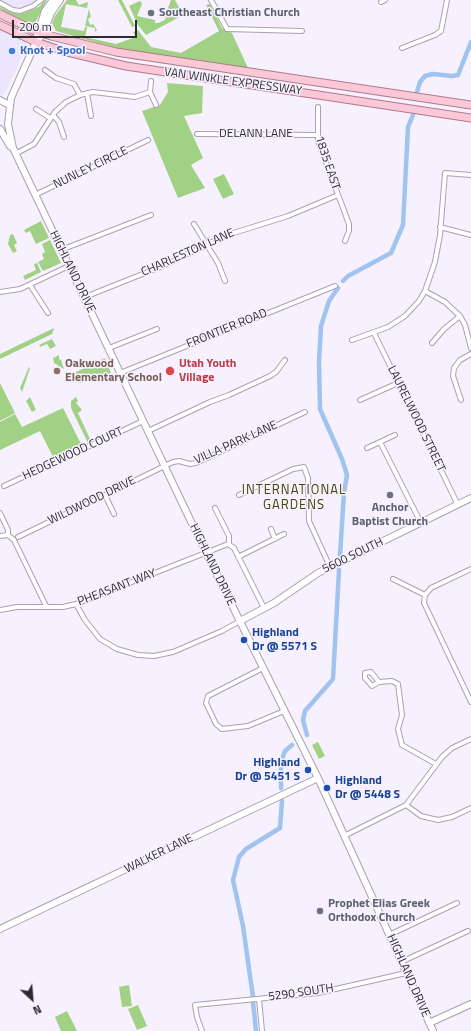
<!DOCTYPE html>
<html>
<head>
<meta charset="utf-8">
<style>
  body { margin:0 }
  #map { position:relative; width:471px; height:1031px; overflow:hidden; background:#f7f0fe; font-family:"Titillium Web",sans-serif }
  canvas { display:block }
  .north { position:absolute; left:12px; top:979px; width:40px; height:40px; -webkit-text-stroke:3px #f7f0fe; paint-order:stroke; rotate:154deg; font-size:11px; font-weight:700; line-height:16px; text-align:center; color:#2d2a30 }
  .north::after { content:''; display:block; margin:auto; width:14px; height:18px; background:#2d2a30; clip-path:polygon(50% 0,100% 100%,50% 72%,0 100%) }
  .scale { position:absolute; left:12px; top:20px; width:125px; height:18px; box-sizing:border-box; border:2px solid #2d2a30; border-top:0; padding-left:5px; font-size:12px; line-height:14px; white-space:nowrap; color:#2d2a30; -webkit-text-stroke:3px #f7f0fe; paint-order:stroke }
</style>
</head>
<body>
<div id="map">
<canvas width="471" height="1031"></canvas>
<div class="north">N</div>
<div class="scale">200 m</div>
</div>
<script>
const c = document.querySelector('canvas').getContext('2d');
c.lineJoin = 'round';
function fill(path, color) {
  c.fillStyle = color;
  c.fill(path, 'evenodd');
}
function poly(rows) {
  const path = new Path2D();
  for (const r of rows) {
    path.moveTo(r[0], r[1]);
    for (let i = 2; i < r.length; i += 2) path.lineTo(r[i], r[i + 1]);
  }
  return path;
}
function stroke(path, color, width, dash) {
  c.strokeStyle = color;
  c.lineWidth = width;
  c.lineCap = dash ? 'butt' : 'round';
  c.setLineDash(dash || []);
  c.stroke(path);
}
function drawText(font, color, halo, rows, align = 'center') {
  c.font = font + ' "Titillium Web",sans-serif';
  c.lineWidth = 3;
  c.setLineDash([]);
  c.textBaseline = 'middle';
  c.strokeStyle = halo;
  c.fillStyle = color;
  for (const [text, x, y, turn = 0] of rows) {
    c.save();
    c.translate(x, y);
    c.rotate((+turn || 0) * Math.PI / 180);
    c.textAlign = isNaN(turn) ? turn : align;
    if (halo) c.strokeText(text, 0, 0);
    c.fillText(text, 0, 0);
    c.restore();
  }
}
const commercial = poly([
  [0,0,38,0,26,7,17,9],
  [0,29,26,42,27,46,3,96,0,95]
]);
const green = poly([
  [45,0,47,0,35,23,32,25,0,9,0,7,11,12,19,14,26,12,39,7],
  [67,0,76,0,79,5,88,2,87,8,66,4,61,27,84,31,85,27,87,27,85,37,116,44,136,37,133,32,138,30,151,47,181,53,219,31,206,5,210,4,222,28,232,33,248,68,119,49,56,31,52,23,55,16],
  [118,0,122,0,135,26,132,27],
  [171,0,175,0,183,15,146,35,138,25,129,6,140,1,142,4,137,16,155,20,155,23,158,23,165,20,166,17,162,15,163,11,167,11],
  [89,9,91,17,88,19,90,25,93,24,97,30,95,32,95,28,85,26],
  [167,83,203,86,202,113,184,116,203,158,191,165,205,188,178,198,142,111,160,105,168,92],
  [224,174,234,194,223,199,213,179],
  [41,221,49,238,36,244,30,231,26,233,24,230],
  [13,234,17,243,14,245,17,251,13,253,8,244,10,235],
  [50,240,61,263,43,271,38,262,44,259,42,254,45,252,42,244],
  [37,263,41,272,25,280,23,276,36,270,34,264],
  [54,328,52,334,0,359,0,354],
  [52,339,56,346,50,349,47,344,40,347,39,345],
  [59,355,59,359,61,360,64,369,54,363,53,358],
  [105,358,111,373,106,375,96,375,81,383,75,382,73,377,74,373],
  [29,367,30,368,22,392,20,388],
  [0,383,15,413,0,421],
  [30,397,36,410,32,412,26,401],
  [76,397,78,401,76,403,82,410,78,413,91,441,88,443,71,408,71,401],
  [63,408,82,446,54,459,40,431,0,450,0,422,15,414,22,427],
  [318,742,325,756,319,759,312,745],
  [129,985,132,1006,122,1007,119,987],
  [138,1005,147,1026,137,1030,128,1009],
  [67,1011,77,1031,61,1031,55,1017]
]);
const canal = poly([
  [417,92,420,82,425,76,433,74,452,76,458,75,471,42],
  [343,281,348,276,391,253,403,225,408,127,413,115],
  [338,288,329,301,321,326,319,362,320,409,342,459,347,475,344,492,340,555],
  [307,735,303,720,305,711,333,679,339,570],
  [281,788,281,762,285,751,292,745],
  [253,997,243,926,233,880,239,857,246,849,280,828,282,801],
  [253,1002,256,1031]
]);
const street = poly([
  [211,0,227,29,302,31],
  [381,2,385,0],
  [0,3,13,10,20,11,33,6,41,0],
  [402,48,435,35,441,31,447,0],
  [45,70,56,78,74,84,80,95],
  [151,81,150,92,156,105],
  [87,93,91,116],
  [318,107,318,141,349,224,349,231,345,241],
  [36,109,50,118],
  [53,115,59,122,64,137],
  [197,134,316,135],
  [15,154,34,144,55,112,66,102,80,95,93,92,135,97,150,92],
  [35,195,148,140],
  [194,224,218,263,225,281],
  [440,227,471,235],
  [61,250,151,215],
  [30,285,48,313],
  [425,291,445,302,460,316,465,325,471,348],
  [0,292,20,289,69,266],
  [85,297,165,265,224,236,288,216,338,195],
  [374,333,458,505],
  [352,340,388,327,405,316,419,301,425,291,435,262,440,235,445,173,471,175],
  [432,343,444,329,460,316],
  [109,348,157,329],
  [120,373,335,286],
  [360,400,398,383],
  [461,400,453,376,454,368,460,360,471,354],
  [148,431,210,402,229,395,270,376,276,372,285,360],
  [380,442,421,523],
  [367,448,395,435],
  [4,486,143,421],
  [105,495,114,514],
  [239,495,293,469,304,467,308,478,309,521,330,567],
  [215,508,229,536,229,544],
  [0,513,8,530,8,535],
  [271,529,275,539],
  [0,536,8,535,14,540,46,606],
  [18,537,173,462,179,461,190,464,196,463,305,412],
  [238,557,284,534],
  [471,569,431,588,425,595,424,603,471,702],
  [393,579,425,595],
  [76,604,85,620,100,639,117,649,138,655,154,656,173,652,222,631,240,621],
  [0,610,17,607,63,607,76,604,228,544,234,548,264,608],
  [263,668,208,696,206,703,216,724,222,729,248,726,284,711],
  [379,682,371,672,365,673,365,678,372,686,379,682,392,681,398,684,402,715,398,729,402,745,436,764],
  [406,805,421,816,438,820,452,817,471,808],
  [344,836,406,805,442,757,452,748,471,739],
  [389,935,457,903],
  [401,962,468,931],
  [259,999,262,1031],
  [202,1031,197,1017,195,1005,318,993,406,973]
]);
const secondary = poly([
  [60,0,51,13,43,34,36,42,11,98,8,124,13,148,206,553,318,778,433,1031],
  [37,36,45,11,53,0],
  [0,100,9,105],
  [0,129,10,146],
  [240,621,274,603,318,573,471,498],
  [0,929,318,778],
  [429,1023,471,1004]
]);
const primary = poly([
  [0,14,33,30,51,36,116,52,471,105],
  [0,25,36,42,63,51,126,66,471,118]
]);
const markers = [
  [151,13,4,"#6b7280"],
  [12,51,4,"#3f7fe0"],
  [57,371,4,"#8d6e63"],
  [170,371,5,"#e0444e"],
  [390,495,4,"#6b7280"],
  [244,640,4,"#1a4fb4"],
  [308,770,4,"#1a4fb4"],
  [327,788,4,"#1a4fb4"],
  [320,911,4,"#6b7280"]
];
const worshipNames = [
  ["Southeast Christian Church",159,13],
  ["Anchor",390,508,"center"],
  ["Baptist Church",390,522,"center"],
  ["Prophet Elias Greek",328,904],
  ["Orthodox Church",328,918]
];
const shopNames = [
  ["Knot + Spool",20,51]
];
const streetNames = [
  ["VAN WINKLE EXPRESSWAY",233,82,8],
  ["DELANN LANE",256,134],
  ["1835 EAST",327,163,72],
  ["NUNLEY CIRCLE",91,168,-26],
  ["CHARLESTON LANE",188,253,-24],
  ["HIGHLAND DRIVE",72,272,64],
  ["FRONTIER ROAD",227,329,-22],
  ["LAURELWOOD STREET",416,419,64],
  ["VILLA PARK LANE",236,443,-24],
  ["HEDGEWOOD COURT",73,454,-25],
  ["WILDWOOD DRIVE",92,501,-26],
  ["5600 SOUTH",353,556,-26],
  ["HIGHLAND DRIVE",212,565,64],
  ["PHEASANT WAY",117,588,-21],
  ["WALKER LANE",159,854,-26],
  ["HIGHLAND DRIVE",408,976,66],
  ["5290 SOUTH",301,993,-8]
];
const educationNames = [
  ["Oakwood",65,364],
  ["Elementary School",65,378]
];
const healthNames = [
  ["Utah Youth",179,364],
  ["Village",179,378]
];
const transitNames = [
  ["Highland",252,633],
  ["Dr @ 5571 S",252,647],
  ["Highland",300,763,"right"],
  ["Dr @ 5451 S",300,777,"right"],
  ["Highland",335,781],
  ["Dr @ 5448 S",335,795]
];
const neighbourhoodNames = [
  ["INTERNATIONAL",294,491],
  ["GARDENS",294,506]
];
fill(commercial, '#ebe6fc');
fill(green, '#a0d185');
stroke(canal, '#a0c3f0', 4.5);
stroke(street, '#a9a1b1', 6);
stroke(secondary, '#a9a1b1', 8);
stroke(primary, '#b0798a', 9);
stroke(street, '#fff', 4);
stroke(secondary, '#fff', 6);
stroke(primary, '#fac8d6', 7);
for (const [x, y, r, color] of markers) {
  const dot = new Path2D();
  dot.arc(x, y, r, 0, 2 * Math.PI);
  c.fillStyle = color;
  c.fill(dot);
  stroke(dot, '#f7f0fe', 1.5);
}
drawText('bold 12px', '#5b616d', '#f7f0fe', worshipNames, 'left');
drawText('bold 12px', '#366cbe', '#f7f0fe', shopNames, 'left');
drawText('12px', '#2d2a30', '#f7f0fe', streetNames);
drawText('bold 12px', '#785e54', '#f7f0fe', educationNames, 'left');
drawText('bold 12px', '#be3a42', '#f7f0fe', healthNames, 'left');
drawText('bold 12px', '#164399', '#f7f0fe', transitNames, 'left');
c.letterSpacing = '1px';
drawText('13px', '#454605', '#f7f0fe', neighbourhoodNames);
c.letterSpacing = '0px';
</script>
</body>
</html>
